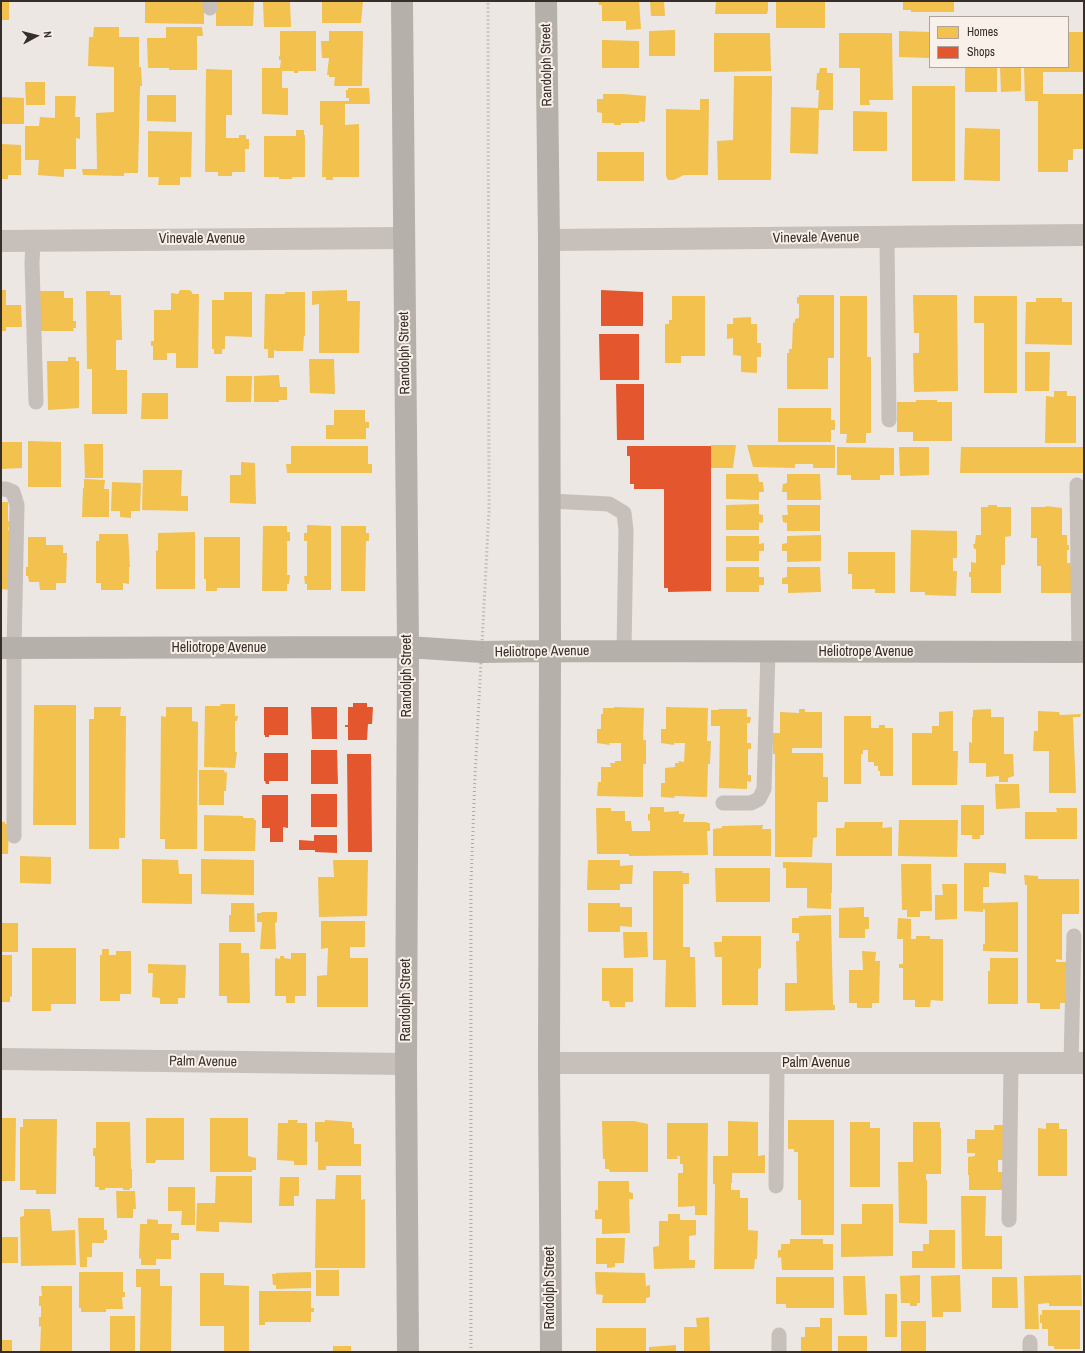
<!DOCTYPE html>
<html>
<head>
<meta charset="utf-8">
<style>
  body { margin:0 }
  #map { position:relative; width:1085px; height:1353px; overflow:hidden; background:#ece7e2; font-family:"Archivo Narrow",sans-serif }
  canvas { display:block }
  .frame { position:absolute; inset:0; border:2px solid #372d29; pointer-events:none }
  .legend { position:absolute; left:929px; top:16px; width:140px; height:52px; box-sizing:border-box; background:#f9f1e9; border:1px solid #aba39c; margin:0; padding:5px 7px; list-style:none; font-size:12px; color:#372d29 }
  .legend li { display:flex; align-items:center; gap:8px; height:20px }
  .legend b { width:20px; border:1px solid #aba39c }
  .north { position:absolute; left:16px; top:16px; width:40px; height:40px; -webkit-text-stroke:3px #f9f1e9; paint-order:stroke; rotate:83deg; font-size:11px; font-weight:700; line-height:16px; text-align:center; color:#372d29 }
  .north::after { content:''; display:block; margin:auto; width:14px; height:18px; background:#372d29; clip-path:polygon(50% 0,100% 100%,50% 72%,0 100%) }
</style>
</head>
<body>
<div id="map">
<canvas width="1085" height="1353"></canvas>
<div class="frame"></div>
<ul class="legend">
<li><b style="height:11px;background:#f2c14e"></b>Homes</li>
<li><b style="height:11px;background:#e4572e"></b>Shops</li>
</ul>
<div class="north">N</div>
</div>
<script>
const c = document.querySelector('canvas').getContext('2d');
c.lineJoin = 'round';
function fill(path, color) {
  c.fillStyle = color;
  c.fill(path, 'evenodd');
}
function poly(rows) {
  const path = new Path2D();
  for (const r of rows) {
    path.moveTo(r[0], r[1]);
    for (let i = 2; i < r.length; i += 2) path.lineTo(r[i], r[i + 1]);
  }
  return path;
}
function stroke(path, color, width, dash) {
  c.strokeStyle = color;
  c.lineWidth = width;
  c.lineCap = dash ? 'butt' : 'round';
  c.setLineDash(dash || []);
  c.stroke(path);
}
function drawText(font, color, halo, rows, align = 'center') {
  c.font = font + ' "Archivo Narrow",sans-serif';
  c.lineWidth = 4;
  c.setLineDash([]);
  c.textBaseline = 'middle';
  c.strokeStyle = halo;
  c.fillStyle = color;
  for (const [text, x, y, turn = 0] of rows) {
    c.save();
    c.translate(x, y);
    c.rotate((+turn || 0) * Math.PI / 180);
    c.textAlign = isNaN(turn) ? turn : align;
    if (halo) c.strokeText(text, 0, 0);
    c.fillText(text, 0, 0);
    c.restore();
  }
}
const homes = poly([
  [1,1,9,1,9,20,1,20],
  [145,1,204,1,204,24,145,23],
  [216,1,254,1,253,26,216,26],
  [290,1,291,27,264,27,263,2],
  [322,1,363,1,361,23,322,23],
  [598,1,639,1,641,29,626,30,626,21,602,21,602,5,599,5],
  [650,1,664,1,665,16,651,16],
  [716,1,768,1,768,10,767,14,715,14],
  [776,1,825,1,825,28,776,28],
  [903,1,954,1,954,12,911,12,911,10,903,10],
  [94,27,119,27,119,37,139,37,139,67,141,67,142,86,140,86,138,173,124,173,124,176,83,175,82,169,97,169,96,113,114,112,114,67,88,66,89,37,93,37],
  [166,27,202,27,203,36,197,36,197,70,169,70,169,68,148,68,147,38,166,38],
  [675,30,675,56,649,56,649,31],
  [280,31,316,31,316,71,298,71,298,73,294,73,294,71,282,71,282,88,288,88,288,115,262,114,262,68,280,68,281,60,279,60,279,56,280,56],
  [329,31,363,31,362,86,334,86,335,77,329,77,329,75,327,75,329,58,322,58,321,41,329,41],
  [899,31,930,32,930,58,899,57],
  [1068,32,1084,32,1084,72,1043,72,1043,94,1083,94,1083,149,1073,149,1073,160,1068,160,1068,172,1038,172,1038,101,1025,101,1024,67,1068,67],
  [714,33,770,33,771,71,714,72],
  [839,33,892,33,893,100,869,100,870,105,860,105,860,68,839,68],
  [602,40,639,41,639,68,602,68],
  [1,58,2,58,2,76,1,76],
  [965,67,997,67,997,92,965,92],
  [1000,67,1021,67,1021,91,1001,92],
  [820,68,827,68,827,73,833,73,833,110,819,110,818,154,790,153,791,107,818,108,819,90,816,90,817,73,819,73],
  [206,69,232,70,232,115,226,115,226,138,239,138,239,135,246,135,246,139,249,139,249,149,245,149,245,172,232,172,232,176,218,176,218,172,205,172],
  [734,76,772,76,771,180,718,180,717,141,733,140],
  [25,82,45,82,45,105,26,105],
  [912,86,955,86,955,181,912,181],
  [348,88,369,88,370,104,345,104,345,125,359,124,359,177,333,177,333,180,326,180,326,177,322,177,323,125,320,125,320,101,349,101,349,98,346,98,346,90,348,90],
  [603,94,623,94,646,96,645,122,639,121,639,123,621,123,621,125,614,125,614,123,602,123,602,113,597,112,597,99,603,99],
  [147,95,176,95,176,122,147,121],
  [55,96,76,96,75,117,80,117,80,139,76,138,76,169,64,169,64,177,38,175,39,160,25,160,25,126,39,126,40,117,55,118],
  [1,97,24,98,24,124,1,124],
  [700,99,709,99,708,175,684,175,674,180,668,180,666,176,666,109,700,110],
  [853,111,887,112,887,151,853,151],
  [965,128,1000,129,1000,181,964,180],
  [296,130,304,130,304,135,305,135,305,177,292,177,292,179,279,179,279,177,264,177,264,136,296,136],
  [148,131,192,132,191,177,180,177,180,185,158,185,159,177,148,177],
  [1,144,21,145,21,175,8,175,8,179,1,179],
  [597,152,644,152,644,181,597,181],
  [1,290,6,290,6,305,21,305,22,327,6,327,6,331,1,331],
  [180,290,190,290,191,292,192,291,192,294,199,294,198,368,176,368,176,353,167,353,167,360,153,360,153,346,151,346,151,341,154,341,154,310,171,310,171,293,178,294],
  [347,290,347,301,360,301,359,353,319,353,319,304,312,305,312,291],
  [40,291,64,291,64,298,73,298,73,321,76,321,76,328,73,328,74,331,40,331],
  [86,291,110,291,110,295,121,295,122,340,116,340,116,370,127,370,127,414,92,414,92,369,87,369],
  [224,292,252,292,252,337,225,336,225,349,222,349,222,354,214,354,214,349,212,349,212,300,224,300],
  [285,292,305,292,305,336,304,336,303,351,277,351,274,350,274,358,268,358,268,349,264,349,265,294,285,294],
  [799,295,834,295,834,358,828,358,828,389,787,389,787,353,789,353,789,349,792,349,793,322,795,323,795,319,799,318,799,303,797,304,797,297,799,297],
  [913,295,957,295,958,391,914,392,913,353,919,353,919,333,914,333],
  [672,296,705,296,705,356,681,356,681,363,665,363,665,324,669,324,669,320,672,320],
  [840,296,867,296,867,357,871,357,871,433,866,433,866,443,846,443,847,434,840,434],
  [974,296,1017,296,1017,393,984,393,984,323,974,323],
  [1036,298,1062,298,1062,302,1072,302,1072,345,1025,344,1026,302,1036,302],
  [751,317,751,324,757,324,757,343,761,343,761,357,757,357,757,373,741,372,741,356,733,355,733,338,727,339,727,324,733,324,733,318],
  [1025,352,1050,352,1049,391,1025,391],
  [68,357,76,357,76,361,79,361,79,408,48,410,47,361,68,361],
  [309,359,334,359,335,394,310,393],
  [279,375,280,387,287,387,287,400,279,400,279,402,254,402,254,376],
  [226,376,252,376,251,402,226,402],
  [1054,391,1067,391,1067,396,1076,396,1076,443,1045,443,1046,396,1054,397],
  [142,393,168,393,168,419,141,419],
  [916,400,937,400,937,402,952,402,952,441,913,441,913,432,897,432,897,402,916,402],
  [778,408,831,408,831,420,835,420,835,430,831,430,831,442,778,442],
  [334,410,365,410,365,422,369,422,369,428,366,428,366,439,326,439,326,425,334,425],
  [28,441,61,442,61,487,28,487],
  [1,442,22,442,22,468,1,469],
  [84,444,103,444,103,478,85,478],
  [711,445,736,445,733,468,711,468],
  [747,445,835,445,835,468,813,468,813,464,795,464,795,468,753,467],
  [291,446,368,446,368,464,372,464,372,473,287,473,286,464,291,464],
  [837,447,894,448,894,475,880,475,880,480,851,480,851,475,837,475],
  [899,447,929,447,929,475,900,476],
  [961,447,1083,447,1083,473,960,473],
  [241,462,255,463,256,504,230,503,230,475,241,475],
  [143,470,182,470,181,496,188,496,188,511,142,510],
  [726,474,758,474,759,482,763,482,764,492,759,492,759,500,726,499],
  [787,474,820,474,821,500,787,500,787,492,782,492,783,484,787,483],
  [84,479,105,480,104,489,109,489,109,517,82,517,83,488,84,488],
  [112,482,141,483,140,511,131,511,131,518,120,517,120,511,111,511],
  [1,502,8,502,8,521,10,521,8,530,10,529,12,590,1,589],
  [759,504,759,514,763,515,763,523,759,522,759,530,726,530,726,505],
  [787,505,820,505,820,531,787,531,787,523,783,522,782,515,788,515],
  [988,505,997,505,997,507,1011,507,1011,536,1005,537,1005,565,1001,565,1001,593,971,593,971,577,969,577,969,572,971,572,971,562,976,563,976,549,974,549,973,544,975,544,976,535,981,535,981,507,988,507],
  [1046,506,1062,508,1062,535,1067,535,1067,545,1069,545,1069,550,1067,550,1067,563,1072,563,1072,593,1041,593,1041,566,1037,566,1037,538,1031,538,1031,507,1046,507],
  [307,525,331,526,331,590,307,590,307,584,305,584,304,576,307,576,307,541,304,541,304,533,307,533],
  [263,526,287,526,287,532,290,532,290,541,287,541,287,575,290,575,289,584,287,584,287,591,262,591],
  [341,526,366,526,366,533,369,533,369,541,366,541,365,591,341,591],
  [911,530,957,531,957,558,953,558,953,571,957,571,956,596,925,595,925,592,910,592],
  [195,532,195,589,156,589,156,551,158,550,158,533],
  [99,534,128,534,130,567,129,567,129,584,123,583,123,590,101,590,101,583,96,583,96,541,99,541],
  [821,535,821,561,787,562,787,551,782,551,782,544,787,543,787,536],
  [726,536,759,536,759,544,764,543,764,551,759,551,759,561,726,561],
  [28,537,46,537,46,545,63,545,63,553,67,553,66,583,56,583,56,590,40,590,39,582,29,582,28,576,26,576,26,567,28,567],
  [204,537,240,537,240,588,217,588,217,591,206,591,206,579,204,579],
  [848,552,895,552,895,593,875,593,875,589,852,589,852,574,848,574],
  [726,567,759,567,759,577,764,577,764,585,759,585,759,592,726,592],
  [787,567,820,567,821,592,788,593,788,584,782,584,782,578,787,577],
  [220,704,235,704,235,716,238,716,237,721,235,721,235,752,237,752,235,768,204,767,205,706,221,706],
  [34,705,76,705,76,825,33,825],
  [94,707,121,707,120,716,126,716,125,838,119,838,119,849,89,849,89,719,94,719],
  [166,707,192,707,192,721,198,722,197,849,165,849,165,839,160,839,161,716,166,717],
  [614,707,644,708,643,740,646,740,646,764,643,764,643,797,597,796,598,782,601,782,601,767,611,767,610,763,615,763,615,761,621,761,621,743,609,743,610,745,597,743,597,729,601,729,601,714,603,714,603,708,614,708],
  [666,707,708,708,707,741,711,741,710,764,708,764,707,797,674,796,675,798,661,797,661,783,665,783,665,768,675,767,675,763,679,763,678,761,684,762,685,743,674,743,674,745,661,743,661,729,666,729],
  [719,709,747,709,747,717,751,717,750,723,747,723,747,743,751,743,751,749,748,749,748,775,751,775,751,782,747,781,747,789,719,788,720,726,711,726,711,710,718,710],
  [799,709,805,709,805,712,822,712,822,748,792,748,792,753,823,753,823,777,828,777,828,802,817,802,817,837,813,838,812,857,775,857,775,754,773,754,773,733,780,733,780,712,799,713],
  [991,709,991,717,1004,717,1004,754,1013,754,1014,776,1008,778,1008,782,999,782,999,776,986,777,986,763,969,763,969,742,972,743,972,717,973,717,973,710],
  [953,711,953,751,958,751,957,785,912,785,912,733,932,733,932,726,939,726,939,712],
  [1038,711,1059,712,1060,715,1081,714,1080,717,1073,717,1076,793,1049,793,1049,751,1033,751,1034,731,1038,731],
  [844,716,871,716,871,728,879,728,879,725,885,725,885,728,893,728,893,776,880,776,880,771,878,771,878,766,874,766,874,762,868,762,868,750,863,750,863,754,861,754,861,784,844,784],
  [199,770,224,770,225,773,227,772,226,791,224,791,224,805,199,805],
  [995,784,1019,784,1020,808,996,809],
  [961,805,984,805,984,835,980,835,980,839,972,839,972,835,961,835],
  [650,807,664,807,664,812,679,811,679,814,685,814,683,822,707,822,707,823,710,823,710,831,707,831,708,855,629,856,629,854,597,854,596,808,611,808,611,811,625,811,625,821,631,821,632,831,650,831,650,820,648,821,648,814,650,814],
  [1056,808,1077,808,1077,839,1025,839,1025,812,1057,812],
  [204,815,243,816,243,818,254,818,254,820,256,820,255,851,204,851],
  [899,820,958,820,957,857,898,856],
  [1,822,5,822,5,824,9,824,8,854,1,854],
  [845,822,883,822,882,828,892,827,892,856,836,856,836,828,844,828],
  [763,825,762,829,771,829,771,856,713,856,713,829,722,828,722,826],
  [20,856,51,857,51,884,20,883],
  [142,859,178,860,179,874,192,874,192,904,142,903],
  [201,859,254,860,254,895,201,894],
  [333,860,368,860,367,916,319,917,318,877,334,877],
  [588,860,620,860,620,866,633,865,632,884,620,884,620,890,587,890],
  [783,862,832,863,832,893,831,893,831,909,807,908,807,888,786,888,786,868,783,868],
  [964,863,1006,863,1006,874,989,872,989,887,983,887,983,903,1018,902,1018,952,983,951,983,944,985,944,985,910,983,909,983,912,964,911],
  [901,864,931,864,932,911,920,911,920,917,907,917,907,910,902,910],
  [715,868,770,868,770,902,716,902],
  [653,871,683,871,682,873,689,873,689,884,683,884,683,947,690,947,690,957,695,957,696,1007,665,1007,666,960,653,960],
  [1024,875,1038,876,1038,879,1079,879,1079,914,1062,914,1062,960,1056,959,1056,962,1066,962,1066,1003,1060,1003,1060,1009,1040,1009,1040,1003,1027,1003,1027,885,1025,885],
  [942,884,957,884,957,919,935,920,935,895,943,895],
  [231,903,254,903,255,932,229,932,229,915,231,915],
  [588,903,620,903,620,907,632,907,632,927,620,926,620,932,588,932],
  [864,907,864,917,869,917,869,929,865,929,865,938,839,938,839,908],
  [262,912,277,912,277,922,275,923,276,949,260,949,262,922,257,922,257,913,261,913],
  [831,915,833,1005,835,1005,835,1010,785,1011,785,983,797,983,796,941,799,941,799,933,792,933,792,918,799,918,799,916],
  [898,918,911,919,911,939,916,939,916,936,930,936,930,939,943,939,943,1001,931,1000,930,1007,915,1007,915,1000,903,1000,903,968,899,968,899,964,903,964,903,939,897,939],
  [321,921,365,921,365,947,350,947,350,958,368,958,368,1007,317,1007,317,976,327,975,328,948,321,949],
  [1,923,18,923,18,952,1,952],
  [623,932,647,932,648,957,624,958],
  [722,936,761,936,761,968,758,969,758,1005,722,1005,722,957,715,957,714,942,722,942],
  [219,943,241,943,241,953,249,953,250,1003,227,1003,227,996,219,996],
  [32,948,76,948,76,1004,51,1004,51,1011,32,1011],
  [102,949,109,949,109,955,116,955,116,951,131,951,131,994,120,994,120,1001,100,1001,100,955,102,955],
  [862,951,876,952,875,961,880,961,879,1003,872,1003,872,1008,857,1008,857,1003,849,1003,849,970,863,970],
  [291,953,306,953,306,996,295,996,295,1003,286,1003,286,996,275,996,275,958,280,959,280,956,284,956,284,958,291,959],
  [1,955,12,955,12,997,10,996,10,1002,1,1002],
  [990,958,1018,958,1018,1004,988,1004,988,971,990,971],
  [148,964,186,965,185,998,178,998,178,1004,160,1004,160,998,152,997,153,973,148,973],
  [602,968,633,968,633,1002,625,1002,625,1007,610,1007,609,1001,602,1001],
  [1,1118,16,1118,15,1181,1,1181],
  [146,1118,184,1118,184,1160,156,1160,155,1163,146,1163],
  [210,1118,248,1118,248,1156,256,1158,256,1170,252,1170,252,1172,210,1172],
  [23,1119,57,1119,56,1194,36,1194,36,1190,20,1190,20,1127,23,1127],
  [288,1120,298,1120,297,1123,307,1123,307,1165,294,1165,294,1161,277,1160,278,1123,288,1123],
  [325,1120,352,1122,352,1128,354,1128,354,1144,361,1144,361,1166,326,1166,326,1170,318,1170,318,1142,315,1142,315,1122,325,1122],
  [788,1120,834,1120,834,1235,801,1235,801,1200,798,1200,798,1152,794,1152,794,1149,788,1149],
  [602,1121,634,1121,648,1124,648,1172,610,1172,609,1169,605,1169,605,1159,603,1159],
  [728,1121,758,1122,758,1156,765,1155,765,1173,732,1173,732,1183,731,1183,731,1190,740,1190,740,1198,748,1198,748,1230,758,1231,757,1259,755,1259,754,1269,714,1269,715,1184,713,1184,713,1156,728,1156],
  [96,1122,130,1122,131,1169,132,1169,132,1188,130,1188,130,1190,123,1190,123,1188,105,1188,105,1190,99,1190,99,1187,95,1187,95,1156,93,1156,93,1148,96,1148],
  [850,1122,870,1122,870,1128,880,1128,880,1187,850,1187],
  [913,1122,940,1122,940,1128,941,1128,941,1174,926,1174,926,1180,927,1180,927,1224,899,1223,898,1162,913,1162],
  [667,1123,708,1123,707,1215,695,1215,695,1206,678,1207,678,1173,683,1173,683,1164,680,1164,680,1156,677,1156,678,1159,667,1159],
  [1046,1123,1059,1123,1059,1129,1067,1129,1067,1176,1038,1176,1038,1128,1046,1129],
  [994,1125,1003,1125,1003,1160,998,1160,998,1172,1003,1172,1002,1190,969,1190,969,1175,968,1175,968,1157,975,1156,975,1153,967,1153,967,1139,975,1139,975,1130,994,1130],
  [336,1175,361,1175,361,1200,365,1199,365,1268,315,1268,316,1199,335,1199],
  [216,1176,252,1176,252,1223,219,1222,219,1232,196,1231,197,1203,215,1203],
  [280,1177,299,1177,299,1196,294,1196,294,1206,279,1206],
  [598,1181,629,1181,629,1192,633,1193,633,1199,629,1199,630,1233,602,1234,602,1219,595,1219,595,1210,598,1210],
  [168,1187,195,1187,195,1225,181,1225,182,1211,168,1211],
  [116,1191,135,1191,136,1209,133,1209,133,1218,117,1218],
  [961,1196,986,1196,985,1236,1002,1236,1002,1269,962,1269],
  [862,1204,893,1204,893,1256,841,1257,841,1224,862,1224],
  [24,1209,50,1209,52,1231,75,1230,76,1265,21,1266,20,1217,24,1216],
  [668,1214,680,1214,680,1220,696,1220,696,1235,689,1236,689,1260,695,1260,695,1268,654,1269,653,1247,659,1246,659,1221,668,1221],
  [78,1218,104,1218,104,1230,107,1230,107,1240,104,1240,104,1243,92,1243,92,1257,87,1257,87,1267,80,1267],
  [147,1219,158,1220,158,1224,172,1224,171,1233,179,1233,179,1240,171,1240,171,1259,156,1259,156,1265,141,1265,141,1258,139,1259,140,1224,147,1224],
  [929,1230,955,1230,955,1268,912,1268,912,1251,923,1251,923,1244,929,1244],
  [1,1237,18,1237,18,1263,1,1263],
  [596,1238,625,1238,624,1263,615,1263,615,1267,607,1268,607,1264,596,1264],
  [790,1239,823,1239,823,1244,833,1244,833,1270,782,1270,781,1257,778,1258,778,1250,781,1250,781,1244,790,1244],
  [136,1269,160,1269,160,1286,172,1286,171,1352,140,1352,141,1287,136,1287],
  [316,1270,339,1270,339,1296,316,1296],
  [79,1272,123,1272,123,1292,125,1292,125,1297,122,1297,123,1309,106,1309,106,1312,81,1312,81,1308,79,1308],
  [311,1272,311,1288,276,1289,276,1285,273,1285,272,1274,276,1274,276,1273],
  [595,1272,645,1273,646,1286,650,1285,650,1297,646,1298,646,1303,602,1303,603,1295,596,1294],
  [200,1273,224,1273,224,1285,249,1286,249,1352,224,1352,224,1326,200,1326],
  [920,1275,920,1303,917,1303,917,1306,910,1306,910,1303,901,1303,900,1276],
  [960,1275,961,1312,943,1312,943,1317,932,1317,931,1276],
  [1081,1275,1082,1306,1049,1306,1049,1303,1038,1304,1039,1329,1025,1329,1024,1276],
  [843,1276,865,1276,867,1315,844,1315],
  [776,1277,834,1277,834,1308,786,1308,786,1304,776,1304],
  [992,1277,1017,1277,1018,1308,992,1308],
  [41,1286,72,1286,72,1352,40,1352,41,1326,39,1327,39,1317,41,1317,41,1306,39,1306,39,1296,42,1296],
  [259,1291,311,1291,311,1308,314,1308,314,1312,311,1312,311,1322,265,1322,265,1325,259,1325],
  [885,1294,897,1294,897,1337,885,1337],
  [1042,1310,1080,1310,1080,1349,1054,1349,1054,1346,1048,1346,1048,1329,1042,1329,1042,1323,1040,1323,1040,1314,1042,1315],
  [110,1316,135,1316,135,1352,110,1352],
  [709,1317,710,1352,684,1352,684,1327,697,1327,696,1318],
  [820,1318,832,1318,832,1352,801,1352,801,1337,805,1337,805,1327,820,1327],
  [901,1321,926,1321,926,1352,901,1352],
  [596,1328,646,1328,646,1352,596,1352],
  [838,1336,867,1336,867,1352,838,1352],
  [1,1340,12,1340,12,1352,1,1352],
  [676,1345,676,1352,649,1352,649,1347],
  [333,1346,351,1346,351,1352,333,1352]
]);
const shops = poly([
  [601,290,643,292,643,326,601,326],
  [599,334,639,334,639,380,600,380],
  [616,384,644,384,644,440,617,440],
  [627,446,711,446,711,591,668,592,668,588,664,588,664,489,634,489,634,484,630,484,630,456,627,456],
  [353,703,367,703,367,707,373,707,372,724,368,724,367,740,348,740,348,727,345,727,345,725,348,725,348,707,353,707],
  [264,707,288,707,288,735,269,735,269,737,265,737,265,735,264,735],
  [311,707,337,707,337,739,312,739],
  [311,750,337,750,338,784,311,784],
  [264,753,288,753,288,781,269,781,269,784,266,784,265,781,264,781],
  [347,754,371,754,372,852,348,852],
  [311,794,337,794,337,827,311,827],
  [262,795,288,795,288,828,283,827,283,842,270,842,270,828,262,828],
  [314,835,337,835,337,853,315,852,315,850,299,850,299,840,314,841]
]);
const lane = poly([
  [210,8,210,1],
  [887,237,889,420],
  [33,240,32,263,36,402],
  [1077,485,1079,652],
  [1,489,6,489,13,492,17,505,14,648,14,836],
  [550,501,609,504,624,513,626,530,624,651],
  [723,803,751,803,759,799,764,789,768,652],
  [1071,1063,1074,936],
  [776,1186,777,1063],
  [1009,1220,1011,1064],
  [779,1352,779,1335],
  [1030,1352,1030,1342]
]);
const street = poly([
  [549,240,1084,235],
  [1,241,404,238],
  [1,1059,406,1064],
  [549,1063,1084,1063]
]);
const secondary = poly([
  [402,1,408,647,406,1064,408,1352],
  [546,1,549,240,550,651,549,1063,551,1352],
  [1,648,408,647,482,652,550,651,1084,652]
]);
const rail = poly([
  [471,1352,471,882,475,776,489,511,488,1]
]);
const streetNames = [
  ["Randolph Street",547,65,-91],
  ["Vinevale Avenue",816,238,-1],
  ["Vinevale Avenue",202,239],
  ["Randolph Street",405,353,-91],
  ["Heliotrope Avenue",219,648],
  ["Heliotrope Avenue",542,652,-1],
  ["Heliotrope Avenue",866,652],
  ["Randolph Street",407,676,-90],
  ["Randolph Street",406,1000,-90],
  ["Palm Avenue",203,1062,1],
  ["Palm Avenue",816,1063],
  ["Randolph Street",550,1288,-90]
];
fill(homes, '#f2c14e');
fill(shops, '#e4572e');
stroke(lane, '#c6bfba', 15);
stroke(street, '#c6bfba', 22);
stroke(secondary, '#b6b0ab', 22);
stroke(rail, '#aea9a5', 3, [1, 3]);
drawText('14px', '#372d29', '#f9f1e9', streetNames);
</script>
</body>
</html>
